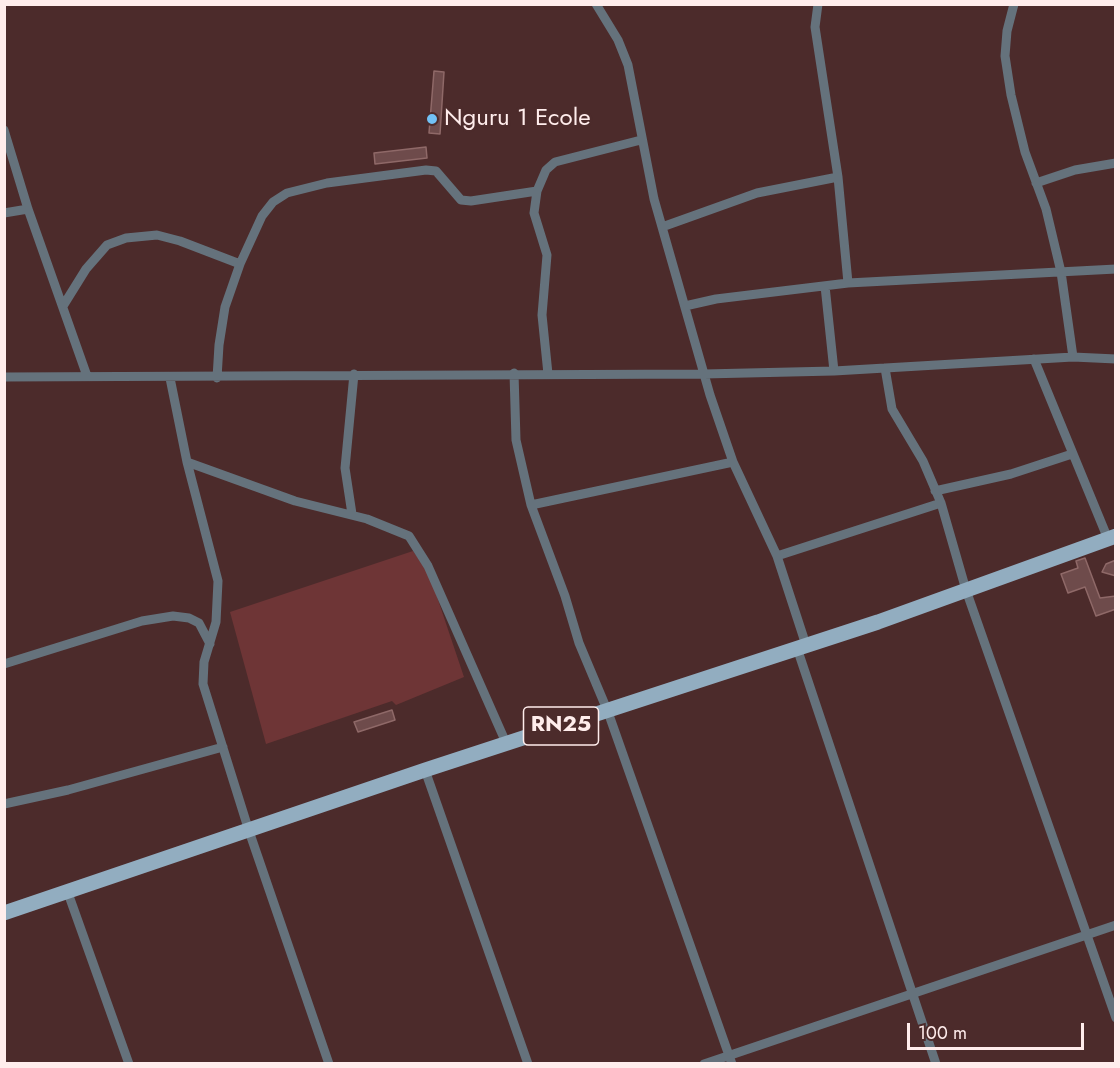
<!DOCTYPE html>
<html>
<head>
<meta charset="utf-8">
<style>
  body { margin:0 }
  #map { position:relative; width:1120px; height:1068px; overflow:hidden; background:#4c2b2b; font-family:Jost,sans-serif }
  canvas { display:block }
  .frame { position:absolute; inset:0; border:6px solid #ffedec; pointer-events:none }
  .scale { position:absolute; left:907px; top:1023px; width:177px; height:27px; box-sizing:border-box; border:3px solid #ffedec; border-top:0; padding-left:8px; font-size:18px; line-height:21px; white-space:nowrap; color:#ffedec; -webkit-text-stroke:4px #4c2b2b; paint-order:stroke }
</style>
</head>
<body>
<div id="map">
<canvas width="1120" height="1068"></canvas>
<div class="frame"></div>
<div class="scale">100 m</div>
</div>
<script>
const c = document.querySelector('canvas').getContext('2d');
c.lineJoin = 'round';
function fill(path, color) {
  c.fillStyle = color;
  c.fill(path, 'evenodd');
}
function poly(rows) {
  const path = new Path2D();
  for (const r of rows) {
    path.moveTo(r[0], r[1]);
    for (let i = 2; i < r.length; i += 2) path.lineTo(r[i], r[i + 1]);
  }
  return path;
}
function stroke(path, color, width, dash) {
  c.strokeStyle = color;
  c.lineWidth = width;
  c.lineCap = dash ? 'butt' : 'round';
  c.setLineDash(dash || []);
  c.stroke(path);
}
function drawText(font, color, halo, rows, align = 'center') {
  c.font = font + ' Jost,sans-serif';
  c.lineWidth = 5;
  c.setLineDash([]);
  c.textBaseline = 'middle';
  c.strokeStyle = halo;
  c.fillStyle = color;
  for (const [text, x, y, turn = 0] of rows) {
    c.save();
    c.translate(x, y);
    c.rotate((+turn || 0) * Math.PI / 180);
    c.textAlign = isNaN(turn) ? turn : align;
    if (halo) c.strokeText(text, 0, 0);
    c.fillText(text, 0, 0);
    c.restore();
  }
}
const green = poly([
  [413,551,429,573,464,677,396,705,392,701,266,744,230,612]
]);
const building = poly([
  [434,71,444,72,440,134,429,133,434,71],
  [426,147,427,158,375,164,374,153,426,147],
  [1085,558,1100,598,1116,596,1116,609,1096,616,1085,587,1068,593,1061,574,1078,568,1076,561,1085,558],
  [1116,560,1116,576,1102,572,1106,564,1116,560],
  [392,710,395,720,358,732,354,722,392,710]
]);
const minor = poly([
  [596,4,618,40,628,65,654,199,710,395,733,462,777,556,806,645],
  [818,4,815,27,838,177,848,283],
  [1014,4,1007,31,1005,56,1011,95,1025,152,1046,209,1061,272,1073,357],
  [4,130,28,209,87,376],
  [1036,183,1075,170,1116,163],
  [4,213,28,209],
  [662,227,757,193,838,177],
  [825,286,834,371],
  [63,306,86,269,107,245,126,238,157,235,180,241,240,264],
  [685,306,716,299,848,283,1116,269],
  [1034,359,1108,539],
  [885,368,892,409,923,461,941,503,966,590,1116,1018],
  [514,373,516,440,531,505,565,596,579,643,608,712,732,1064],
  [548,374,542,315,547,255,534,213,537,191,546,170,555,162,641,140],
  [4,377,704,374,834,371,1073,357,1116,359],
  [170,378,187,462,295,501,367,519,409,536,428,566,507,745],
  [217,378,219,345,225,307,240,264,262,216,273,202,287,193,327,183,426,170,436,171,461,200,471,201,537,191],
  [187,462,218,581,216,622,204,662,203,684,249,831,329,1064],
  [935,491,1011,474,1072,454],
  [531,505,733,462],
  [352,514,345,468,354,374],
  [777,556,941,503],
  [797,648,936,1064],
  [4,664,142,621,173,616,189,618,199,623,210,644],
  [425,770,528,1064],
  [4,804,68,790,223,747],
  [68,893,129,1064],
  [704,1064,1116,925]
]);
const primary = poly([
  [4,913,425,770,878,622,1116,536]
]);
const markers = [
  [432,119,6,"#72c1f5"]
];
const shields = [
  [561,726,75]
];
const shieldNames = [
  ["RN25",561,726]
];
const poiNames = [
  ["Nguru 1 Ecole",444,119]
];
fill(green, '#6e3536');
fill(building, '#6e4b4b');
stroke(building, '#8f6968', 1.5);
stroke(minor, '#65727c', 9);
stroke(primary, '#92adc0', 15);
for (const [x, y, r, color] of markers) {
  const dot = new Path2D();
  dot.arc(x, y, r, 0, 2 * Math.PI);
  c.fillStyle = color;
  c.fill(dot);
  stroke(dot, '#4c2b2b', 2);
}
for (const [x, y, w] of shields) {
  const box = new Path2D();
  box.roundRect(x - w / 2, y - 19, w, 38, 4.5);
  c.fillStyle = '#4c2b2b';
  c.fill(box);
  stroke(box, '#ffedec', 1.5);
}
drawText('bold 22px', '#ffedec', null, shieldNames);
drawText('24px', '#ffedec', '#4c2b2b', poiNames, 'left');
</script>
</body>
</html>
